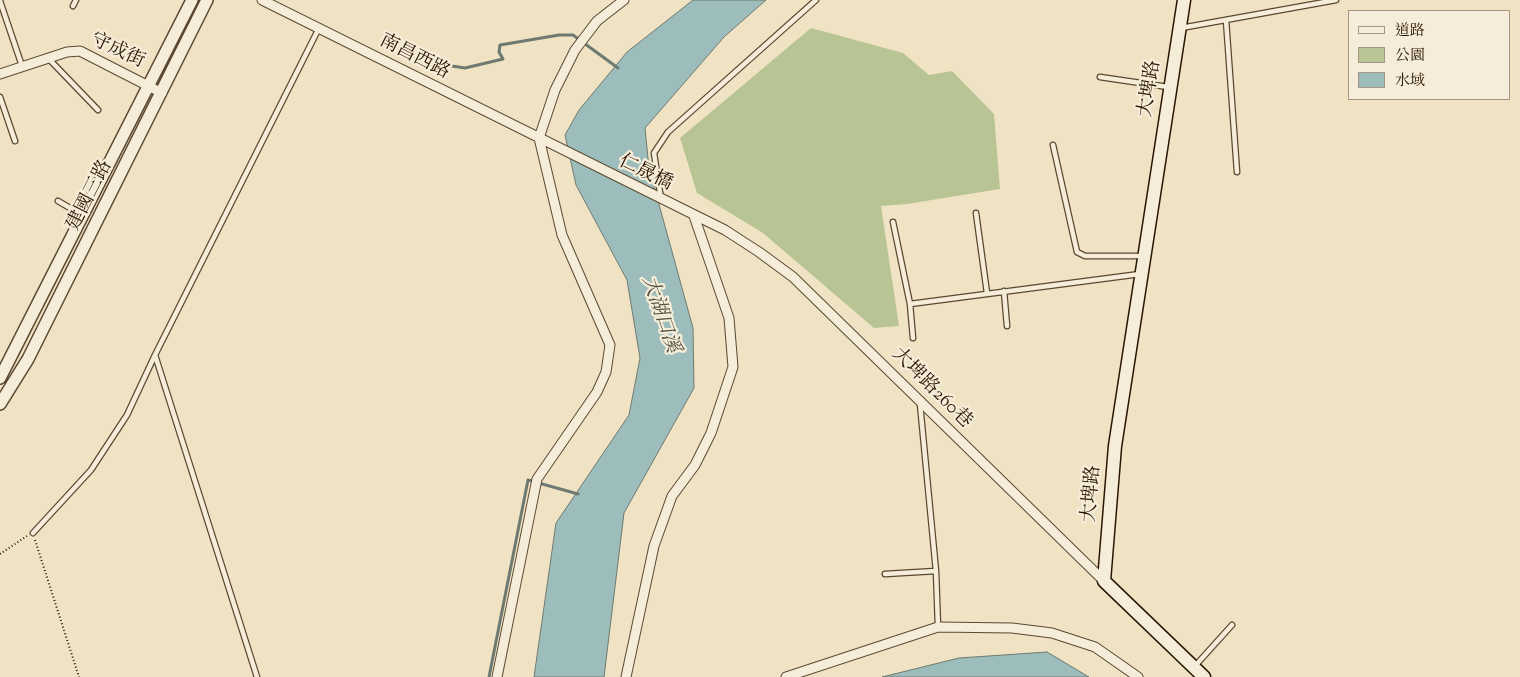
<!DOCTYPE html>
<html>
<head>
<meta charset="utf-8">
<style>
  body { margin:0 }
  #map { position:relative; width:1520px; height:677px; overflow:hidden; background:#efe3c4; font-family:"Sorts Mill Goudy","Noto Serif TC",serif }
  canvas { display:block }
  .legend { position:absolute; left:1348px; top:10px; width:162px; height:90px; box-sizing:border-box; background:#f5edd9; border:1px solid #a49783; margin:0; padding:6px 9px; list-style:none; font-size:15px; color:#2a1502 }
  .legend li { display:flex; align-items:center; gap:10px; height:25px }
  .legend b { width:25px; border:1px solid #a49783 }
</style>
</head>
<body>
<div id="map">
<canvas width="1520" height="677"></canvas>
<ul class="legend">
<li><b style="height:6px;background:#f5edd9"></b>道路</li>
<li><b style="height:14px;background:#b9c494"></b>公園</li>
<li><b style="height:14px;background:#9cbdbb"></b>水域</li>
</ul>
</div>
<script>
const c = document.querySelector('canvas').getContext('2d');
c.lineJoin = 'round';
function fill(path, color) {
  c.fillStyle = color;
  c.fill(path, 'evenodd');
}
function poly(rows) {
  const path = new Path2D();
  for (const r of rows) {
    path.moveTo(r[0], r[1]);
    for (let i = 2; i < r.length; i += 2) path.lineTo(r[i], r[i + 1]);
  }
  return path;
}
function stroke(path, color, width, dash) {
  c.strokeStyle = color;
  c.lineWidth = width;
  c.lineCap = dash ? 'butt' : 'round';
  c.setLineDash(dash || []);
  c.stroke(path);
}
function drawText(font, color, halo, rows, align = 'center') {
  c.font = font + ' "Sorts Mill Goudy","Noto Serif TC",serif';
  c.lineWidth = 4.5;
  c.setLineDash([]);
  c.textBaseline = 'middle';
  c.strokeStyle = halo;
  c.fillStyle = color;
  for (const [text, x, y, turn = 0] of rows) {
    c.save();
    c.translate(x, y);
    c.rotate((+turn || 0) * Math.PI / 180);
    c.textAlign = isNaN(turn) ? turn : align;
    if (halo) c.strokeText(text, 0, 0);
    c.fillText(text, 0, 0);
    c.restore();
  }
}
const green = poly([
  [811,28,903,53,929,75,952,71,994,114,1000,189,907,204,881,206,899,326,874,328,763,233,697,193,680,138]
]);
const water = poly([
  [693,0,766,0,724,37,645,128,649,168,693,328,694,388,624,513,604,677,534,677,556,523,629,415,640,358,627,280,576,185,565,135,579,110,627,52,693,0],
  [1047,652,1089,677,882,677,959,658,1047,652]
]);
const stream = poly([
  [420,51,439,64,465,68,503,59,499,52,500,45,559,35,573,35,618,68],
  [489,677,528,480,578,494]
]);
const path = poly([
  [35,540,79,677],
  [0,554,27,536]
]);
const service = poly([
  [0,1,22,66],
  [73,6,76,0],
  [1226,20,1237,172],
  [1181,28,1336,0],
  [48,58,98,110],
  [1100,77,1168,87],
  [0,97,15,141],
  [1053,145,1077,252,1085,256,1142,256],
  [661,199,654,153,668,132,816,0],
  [58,201,82,215],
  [976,213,987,293],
  [893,222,910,304,1140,274],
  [1004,291,1007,326],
  [910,304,913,338],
  [155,355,257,677],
  [920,404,936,571,938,627],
  [33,533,91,470,127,415,155,355,319,28],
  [885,574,936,571],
  [1195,666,1232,625]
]);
const minor = poly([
  [262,0,725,230,759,252,793,277,1104,581],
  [0,74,67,52,80,51,162,93],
  [497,677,537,479,597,392,606,372,610,345,562,235,539,138,555,90,575,50,597,21,624,0],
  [626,677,654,546,672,496,695,465,711,433,733,367,729,318,694,216],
  [786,677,938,627,1012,628,1052,633,1095,647,1138,677]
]);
const tertiary = poly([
  [0,378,192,0],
  [0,404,28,359,207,0]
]);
const secondary = poly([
  [1184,0,1115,446,1104,581,1204,677]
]);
const streetNames = [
  ["守成街",117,52,25],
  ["南昌西路",414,58,27],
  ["大埤路",1151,89,-81],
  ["仁晟橋",645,174,26],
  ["建國三路",91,196,-63],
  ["大埤路260巷",931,389,45],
  ["大埤路",1093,494,-85]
];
const waterNames = [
  ["大湖口溪",659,315,71]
];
fill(green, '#b9c494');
fill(water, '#9cbdbb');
stroke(water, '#6e7a71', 1);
stroke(stream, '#6e7a71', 3);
stroke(service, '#5b4832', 7);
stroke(minor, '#5b4832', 11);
stroke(tertiary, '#5b4832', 14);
stroke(secondary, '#2a1502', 15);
stroke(path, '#2a1502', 2, [1, 2.5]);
stroke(service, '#f5edd9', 4.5);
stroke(minor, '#f5edd9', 9);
stroke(tertiary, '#f5edd9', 11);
stroke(secondary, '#f5edd9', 12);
drawText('19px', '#2a1502', '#f5edd9', streetNames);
drawText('italic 20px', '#525043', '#f5edd9', waterNames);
</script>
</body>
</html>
